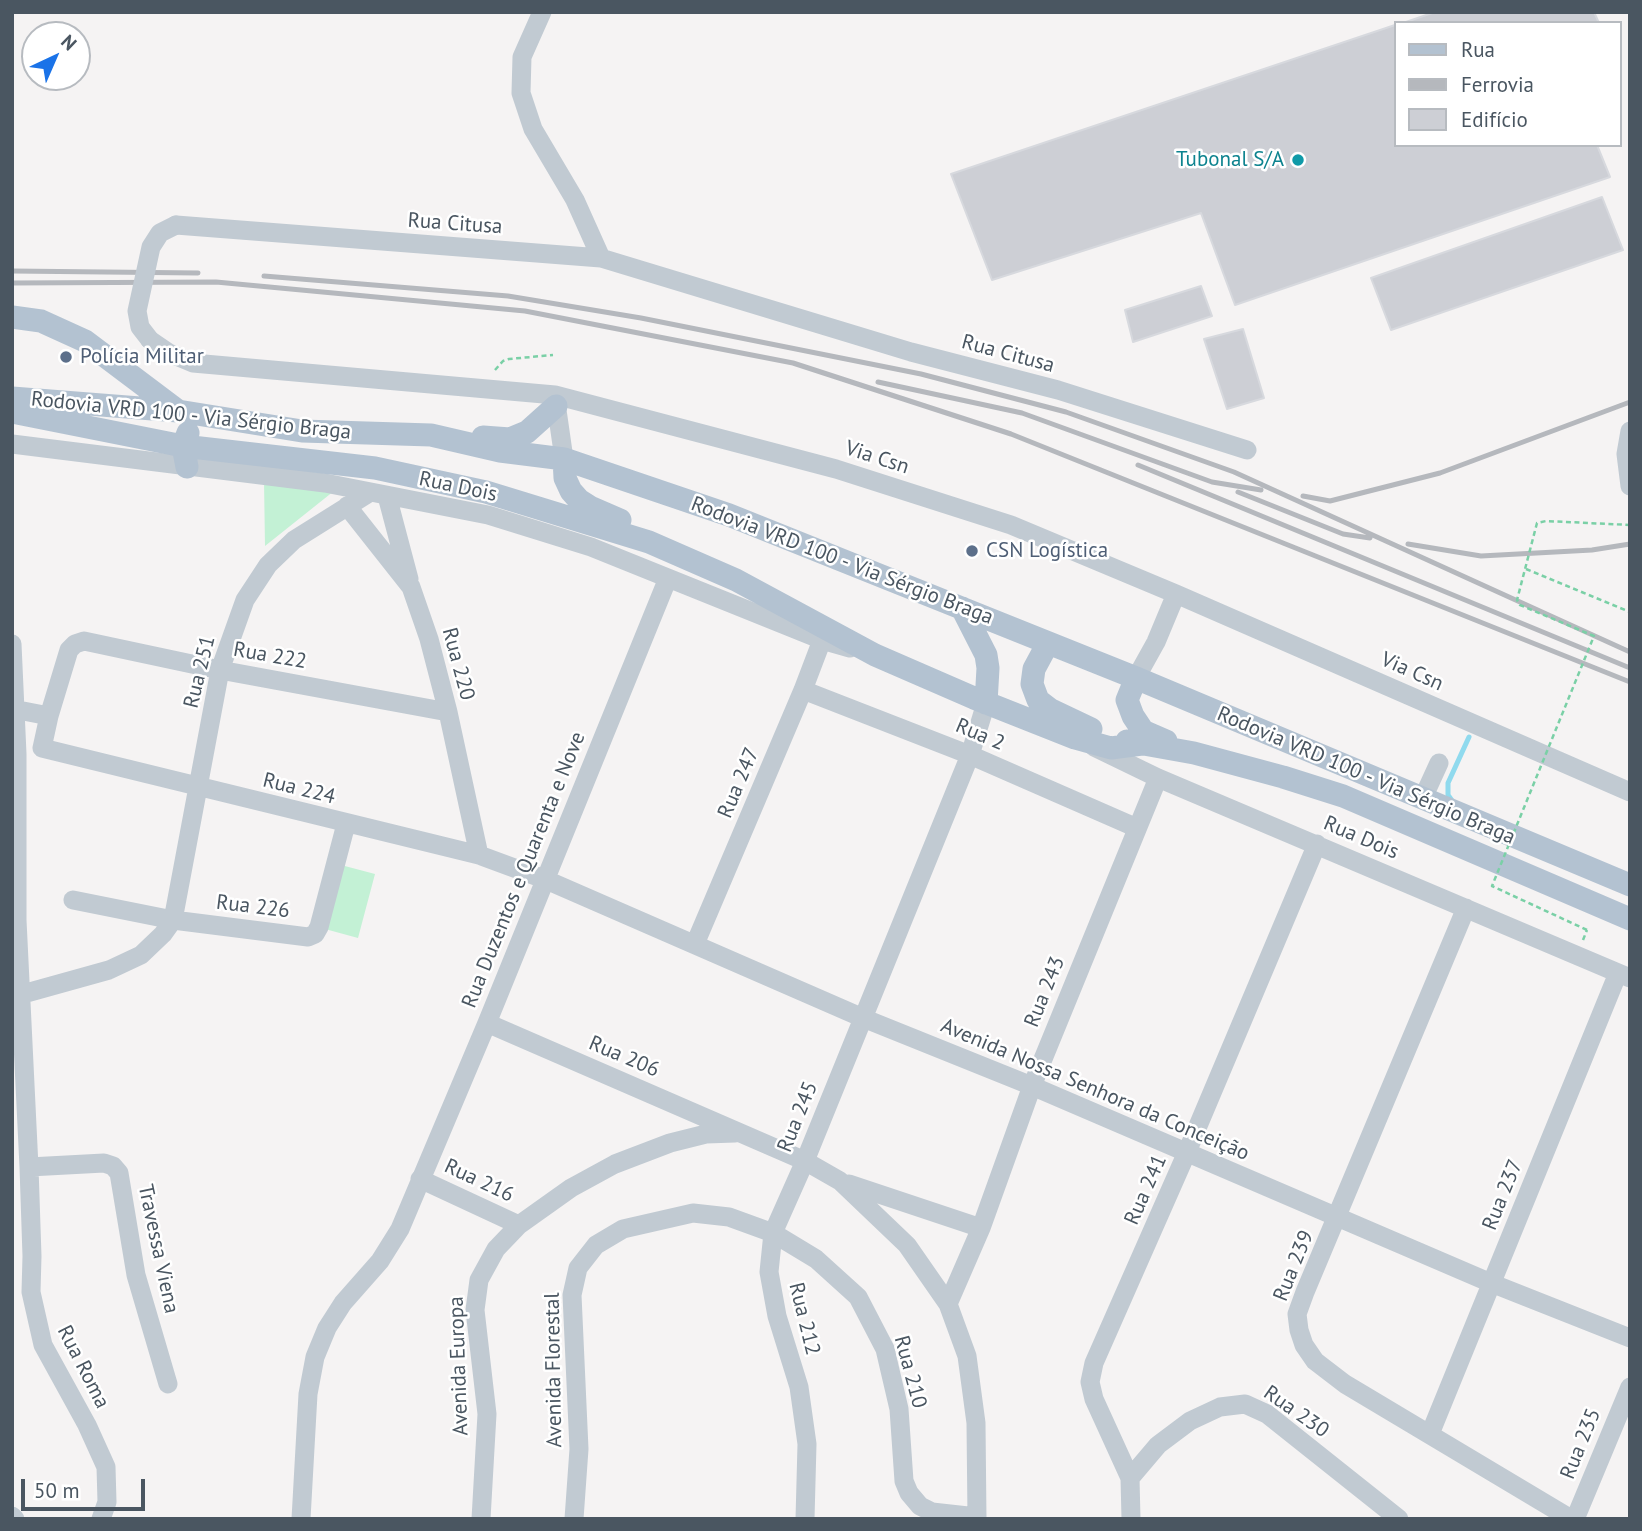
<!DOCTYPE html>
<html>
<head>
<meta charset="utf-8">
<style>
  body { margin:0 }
  #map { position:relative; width:1642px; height:1531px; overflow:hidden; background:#f5f3f3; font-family:"PT Sans",sans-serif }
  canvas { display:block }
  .frame { position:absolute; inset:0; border:14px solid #4a5661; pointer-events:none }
  .legend { position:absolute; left:1394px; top:21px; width:228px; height:126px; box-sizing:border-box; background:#fff; border:2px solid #b7bbc0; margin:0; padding:9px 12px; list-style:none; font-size:21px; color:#4a5661 }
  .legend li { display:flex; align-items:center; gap:14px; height:35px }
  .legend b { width:35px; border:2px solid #b7bbc0 }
  .north { position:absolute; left:21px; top:21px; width:70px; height:70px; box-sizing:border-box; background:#fff; border:2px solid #b7bbc0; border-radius:50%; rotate:44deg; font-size:19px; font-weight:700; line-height:28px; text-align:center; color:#4a5661 }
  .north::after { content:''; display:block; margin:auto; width:24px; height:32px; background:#1a73e8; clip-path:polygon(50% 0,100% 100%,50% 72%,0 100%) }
  .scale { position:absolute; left:21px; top:1479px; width:124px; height:32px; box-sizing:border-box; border:4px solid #4a5661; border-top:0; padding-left:9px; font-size:21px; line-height:24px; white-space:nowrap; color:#4a5661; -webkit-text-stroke:5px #fff; paint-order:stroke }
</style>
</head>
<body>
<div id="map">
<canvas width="1642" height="1531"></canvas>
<div class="frame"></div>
<ul class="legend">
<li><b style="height:9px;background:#b3c2d1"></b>Rua</li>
<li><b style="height:9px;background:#b5b8bd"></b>Ferrovia</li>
<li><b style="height:19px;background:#cdcfd5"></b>Edifício</li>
</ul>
<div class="north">N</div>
<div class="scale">50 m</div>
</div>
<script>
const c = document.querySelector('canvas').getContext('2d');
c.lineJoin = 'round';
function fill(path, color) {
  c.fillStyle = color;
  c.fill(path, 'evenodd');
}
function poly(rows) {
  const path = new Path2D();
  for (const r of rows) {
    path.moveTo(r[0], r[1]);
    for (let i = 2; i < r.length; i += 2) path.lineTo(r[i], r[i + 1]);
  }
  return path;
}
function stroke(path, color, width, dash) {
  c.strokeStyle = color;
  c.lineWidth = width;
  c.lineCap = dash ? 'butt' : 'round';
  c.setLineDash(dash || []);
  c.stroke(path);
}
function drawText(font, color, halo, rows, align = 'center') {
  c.font = font + ' "PT Sans",sans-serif';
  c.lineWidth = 5;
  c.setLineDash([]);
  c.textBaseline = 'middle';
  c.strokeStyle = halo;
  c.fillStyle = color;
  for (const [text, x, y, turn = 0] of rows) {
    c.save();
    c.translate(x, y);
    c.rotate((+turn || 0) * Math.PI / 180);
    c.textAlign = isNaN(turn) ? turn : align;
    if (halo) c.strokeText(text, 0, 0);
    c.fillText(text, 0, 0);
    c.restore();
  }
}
const green = poly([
  [264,481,339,487,265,546],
  [341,865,375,874,358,938,325,929]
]);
const stream = poly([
  [1453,802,1448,795,1448,783,1469,737]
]);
const building = poly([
  [1435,12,1594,12,1599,23,1403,23,1435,12],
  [1395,25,1395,145,1597,145,1610,177,1235,305,1201,213,992,280,951,174,1395,25],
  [1602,197,1623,250,1391,330,1371,278,1602,197],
  [1201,286,1212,316,1133,342,1125,310,1201,286],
  [1243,329,1264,398,1227,409,1204,339,1243,329]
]);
const path = poly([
  [495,370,503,361,509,359,553,355],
  [1526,569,1630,612],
  [1583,940,1587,930]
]);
const minor = poly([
  [542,12,522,57,521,93,533,129,575,200,601,258],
  [176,225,601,258,911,352,1058,390,1247,450],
  [150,340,169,353,193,363,555,395,836,469,1011,525,1176,594,1630,792],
  [555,396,564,459],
  [1630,431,1626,454,1630,486],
  [12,444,325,483,488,515,591,547,822,640,850,648],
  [387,496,409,579],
  [347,506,411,587,429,639,448,712,479,855],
  [12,644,17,754,17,920,29,1167,32,1256,31,1292,43,1345,87,1425,106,1467,107,1502,101,1519],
  [1136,678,1156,642,1176,594],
  [803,690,970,755,1137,828],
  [13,709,49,716],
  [448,712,220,670,84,641,75,644,69,650,49,716,42,748,479,855,544,879,863,1018,1032,1086,1491,1283,1630,1338],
  [1094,747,1158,778,1630,978],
  [1423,798,1439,763],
  [73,900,173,920,308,937,315,934,319,927,346,824],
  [1466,908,1305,1292,1297,1314,1299,1330,1304,1345,1315,1361,1345,1384,1571,1519],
  [695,944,803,690,822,640],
  [12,997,109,970,141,955,163,934,173,920,220,670,245,600,268,565,294,540,369,493],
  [487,1023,805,1161,840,1181,907,1245,948,1304,967,1356,976,1423,977,1519],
  [29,1167,104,1163,113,1166,119,1173,136,1275,168,1384],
  [420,1179,519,1225],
  [849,1184,981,1228],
  [948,1304,981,1228,1032,1086,1158,778],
  [1430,1434,1618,973],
  [1130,1478,1158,1445,1190,1421,1220,1407,1245,1404,1267,1414,1399,1519],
  [12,1516,15,1519],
  [301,1519,308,1394,315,1357,327,1328,343,1303,380,1261,400,1229,487,1023,668,578],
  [481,1519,487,1414,475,1310,479,1280,496,1249,519,1225,571,1188,615,1164,670,1143,706,1134,735,1133],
  [574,1519,579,1449,572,1295,578,1268,596,1245,623,1229,693,1213,729,1217,773,1233,816,1259,858,1297,885,1349,899,1409,904,1481,909,1493,920,1506,932,1512,977,1517],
  [805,1519,807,1444,799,1387,777,1316,769,1272,773,1233,805,1161,970,755,986,703],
  [1131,1519,1130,1478,1094,1399,1090,1382,1094,1363,1187,1152,1317,844],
  [1575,1519,1630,1387]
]);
const major = poly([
  [12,317,41,321,85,341,178,411],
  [12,398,178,411,302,431,431,435,500,451,564,459,729,515,1136,678,1630,885],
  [12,412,183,446,375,468,486,492,649,542,736,580,875,655,974,698,1075,738,1111,748,1142,744],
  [483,437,510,439,527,432,556,406],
  [564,459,565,478,571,491,579,500,590,507,620,520],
  [187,467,183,446,188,433],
  [962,608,986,655,988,668,986,703],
  [1048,643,1034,669,1032,684,1038,700,1051,710,1091,729],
  [1136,678,1127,700,1133,716,1143,731,1166,741],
  [1127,741,1194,753,1283,777,1343,796,1630,919]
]);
const rail = poly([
  [12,271,198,273],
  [264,276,508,296,641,318,921,374,1066,412,1234,472,1630,652],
  [12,283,216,282,525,311,793,363,1011,434,1630,682],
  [878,382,1022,413,1212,482,1261,490],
  [1138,465,1630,668],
  [1238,492,1343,534,1370,538],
  [1303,496,1330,501,1440,473,1630,402],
  [1408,544,1481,556,1592,550,1630,544]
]);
const pathBridge = poly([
  [1587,930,1492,886,1594,636,1520,605,1517,600,1537,523,1546,521,1630,525]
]);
const minorBridge = poly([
  [150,340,140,327,137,311,151,247,160,233,176,225]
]);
const markers = [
  [1298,160,7,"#0f9aa8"],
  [66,357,7,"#5c6f8a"],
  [972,551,7,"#5c6f8a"]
];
const cultureNames = [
  ["Tubonal S/A",1284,160]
];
const streetNames = [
  ["Rua Citusa",455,224,4],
  ["Rua Citusa",1008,354,15],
  ["Rodovia VRD 100 - Via Sérgio Braga",191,416,6],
  ["Via Csn",877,458,18],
  ["Rua Dois",458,487,12],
  ["Rodovia VRD 100 - Via Sérgio Braga",842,561,21],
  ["Rua 222",270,656,10],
  ["Rua 220",458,664,75],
  ["Rua 251",200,672,-76],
  ["Via Csn",1412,672,24],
  ["Rua 2",980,735,23],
  ["Rodovia VRD 100 - Via Sérgio Braga",1366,776,23],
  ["Rua 247",739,783,-67],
  ["Rua 224",299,789,14],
  ["Rua Dois",1361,838,23],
  ["Rua Duzentos e Quarenta e Nove",524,870,-68],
  ["Rua 226",253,907,7],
  ["Rua 243",1045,992,-68],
  ["Rua 206",624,1057,23],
  ["Avenida Nossa Senhora da Conceição",1095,1090,23],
  ["Rua 245",798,1117,-68],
  ["Rua 216",479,1181,25],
  ["Rua 241",1146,1190,-66],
  ["Rua 237",1503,1195,-68],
  ["Travessa Viena",158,1249,78],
  ["Rua 239",1294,1266,-68],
  ["Rua 212",804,1319,76],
  ["Avenida Europa",459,1366,-92],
  ["Rua Roma",83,1367,63],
  ["Avenida Florestal",554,1370,-91],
  ["Rua 210",910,1372,75],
  ["Rua 230",1296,1412,35],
  ["Rua 235",1581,1444,-68]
];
const serviceNames = [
  ["Polícia Militar",80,357],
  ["CSN Logística",986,551]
];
fill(green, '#c3f1d5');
stroke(stream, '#90daee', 5);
fill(building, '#cdcfd5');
stroke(building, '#d7d9de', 2);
stroke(path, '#7ad0a6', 2.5, [5, 3.5]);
stroke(minor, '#c1cad2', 19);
stroke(major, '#b3c2d1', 23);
stroke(rail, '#b5b8bd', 5);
stroke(pathBridge, '#7ad0a6', 2.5, [5, 3.5]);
stroke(minorBridge, '#c1cad2', 19);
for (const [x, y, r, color] of markers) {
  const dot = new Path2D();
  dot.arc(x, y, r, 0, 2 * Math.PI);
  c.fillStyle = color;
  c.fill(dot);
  stroke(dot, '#fff', 2.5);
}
drawText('21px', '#0d838f', '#fff', cultureNames, 'right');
drawText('21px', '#4a5661', '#fff', streetNames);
drawText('21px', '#4e5e75', '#fff', serviceNames, 'left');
</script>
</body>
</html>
